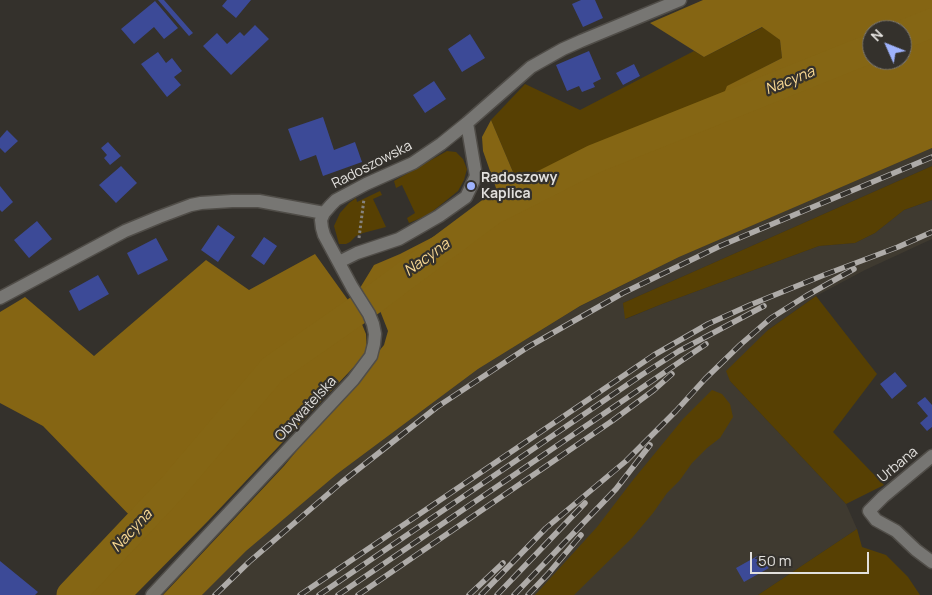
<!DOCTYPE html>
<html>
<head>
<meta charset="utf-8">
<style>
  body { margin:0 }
  #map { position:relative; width:932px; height:595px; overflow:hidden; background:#34312c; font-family:Manrope,sans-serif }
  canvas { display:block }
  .north { position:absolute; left:862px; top:20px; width:50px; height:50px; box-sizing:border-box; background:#34312c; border:1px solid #7a7773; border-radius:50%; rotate:314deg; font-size:14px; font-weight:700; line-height:20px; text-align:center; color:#e2e0dd }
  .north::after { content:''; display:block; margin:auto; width:18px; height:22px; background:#9fb3fd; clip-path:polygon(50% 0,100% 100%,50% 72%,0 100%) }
  .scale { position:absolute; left:750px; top:552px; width:119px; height:22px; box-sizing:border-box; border:2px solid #e2e0dd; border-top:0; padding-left:6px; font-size:15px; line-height:18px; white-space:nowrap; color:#e2e0dd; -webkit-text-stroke:4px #34312c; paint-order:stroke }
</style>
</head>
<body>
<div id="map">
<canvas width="932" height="595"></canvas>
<div class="north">N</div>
<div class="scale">50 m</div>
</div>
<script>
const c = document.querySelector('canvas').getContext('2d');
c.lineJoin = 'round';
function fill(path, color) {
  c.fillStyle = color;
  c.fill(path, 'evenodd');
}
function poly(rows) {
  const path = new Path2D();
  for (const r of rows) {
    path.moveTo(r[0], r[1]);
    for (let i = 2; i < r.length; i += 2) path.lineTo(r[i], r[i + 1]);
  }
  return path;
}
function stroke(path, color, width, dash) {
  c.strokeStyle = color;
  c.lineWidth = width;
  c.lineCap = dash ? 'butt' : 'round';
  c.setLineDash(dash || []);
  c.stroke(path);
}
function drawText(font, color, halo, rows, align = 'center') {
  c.font = font + ' Manrope,sans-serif';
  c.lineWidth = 4.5;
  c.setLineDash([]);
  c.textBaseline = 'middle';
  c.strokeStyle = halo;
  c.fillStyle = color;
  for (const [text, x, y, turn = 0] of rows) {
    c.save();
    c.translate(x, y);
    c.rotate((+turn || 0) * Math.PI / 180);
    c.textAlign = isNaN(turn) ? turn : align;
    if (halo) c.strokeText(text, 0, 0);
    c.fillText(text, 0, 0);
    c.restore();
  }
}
const built = poly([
  [932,148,932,166,623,303,626,319,662,304,819,246,855,243,875,233,904,210,932,200,932,239,865,270,816,296,768,330,730,381,846,504,857,529,758,595,202,595,246,551,337,474,478,369,577,308,679,257]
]);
const green = poly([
  [763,27,780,40,782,58,728,86,721,101,597,150,521,191,491,120,525,84,580,110,694,51,704,57],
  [447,151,456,152,463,159,467,169,464,180,458,191,428,215,409,223,407,218,415,213,402,185,396,188,394,181],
  [932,166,932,200,904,210,875,233,855,243,819,246,662,304,625,319,623,303],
  [380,191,382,195,373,199,386,227,363,233,356,236,350,242,346,244,339,244,334,226,340,213,349,203,356,198,357,202],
  [816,296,877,374,833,432,884,485,846,504,730,381,726,371,768,330],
  [712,390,722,394,730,404,733,417,720,438,707,448,692,463,680,480,667,493,653,513,632,538,574,595,535,595,597,527,633,480,683,419],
  [857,529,862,547,886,555,908,577,920,595,758,595]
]);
const forest = poly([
  [703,0,932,0,932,17,899,30,872,30,872,41,721,101,727,86,782,58,780,40,762,27,704,57,650,23],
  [932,28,932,148,679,257,580,306,478,369,337,474,246,551,202,595,163,595,284,466,384,345,388,331,377,303,495,214,764,96,872,52,872,60,902,60,902,40],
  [491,120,521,191,493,207,367,298,360,288,374,265,400,254,435,236,482,203,496,188,483,151,482,137],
  [315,254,353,307,269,368,171,483,135,521,43,426,0,403,0,312,25,297,94,356,206,260,249,290],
  [359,317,366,334,367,353,208,521,135,595,81,595,204,467,274,377]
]);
const river = poly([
  [902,35,932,23],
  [71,595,172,488,272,370,378,296,493,210,594,159,872,48]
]);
const building = poly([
  [158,0,164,0,193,33,189,36],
  [227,0,251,0,236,18,222,6],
  [581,0,595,0,603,18,583,27,572,4],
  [155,1,178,28,164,39,154,27,134,44,121,29],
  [255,25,269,39,231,75,203,46,217,33,227,44,240,32,244,36],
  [470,34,485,58,462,72,448,49],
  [589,51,601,79,593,83,595,87,582,92,579,86,567,91,556,65],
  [158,52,166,63,172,58,182,71,174,77,181,85,167,97,141,64],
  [634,64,640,76,623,85,616,73],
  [434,81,446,99,425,113,413,95],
  [323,117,334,150,355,142,362,162,323,176,316,155,300,161,288,129],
  [7,130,18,141,5,153,0,148,0,138],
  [108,142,121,156,110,165,104,158,107,155,101,148],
  [121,166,137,183,116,203,99,185],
  [0,186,13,202,2,212,0,210],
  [37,221,52,239,29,258,14,240],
  [218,225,235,237,218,262,201,250],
  [264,237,277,246,264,265,251,256],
  [156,238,168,260,138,275,127,253],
  [98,275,109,294,79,311,69,291],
  [895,372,907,386,892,399,880,384],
  [925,397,932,405,932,427,927,431,920,423,928,416,917,403],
  [761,554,769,568,744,582,736,568],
  [0,561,38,592,35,595,0,595]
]);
const path = poly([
  [359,238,364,199]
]);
const minor = poly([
  [339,262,357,253,399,239,439,216,466,197,476,176,467,123],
  [0,298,125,231,159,217,191,205,201,203,232,201,259,201,324,213],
  [932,456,883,497,869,511,876,520,896,531,916,550,932,562],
  [152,595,353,380,371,356,374,344,375,334,373,324,369,314,352,287,324,235,322,228,321,220,324,213,331,205,336,200,366,184,413,163,441,144,467,123,531,67,563,49,581,41,680,0]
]);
const rail = poly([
  [215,595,249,562,342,482,437,407,528,347,623,293,720,246,932,157],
  [300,595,654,355,708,324,750,305,824,275,898,247,932,232],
  [319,595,643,374,679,351,764,306],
  [338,595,706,344],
  [358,595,612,421,654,390,672,374],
  [469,595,503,563],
  [481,595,546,528,626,461,676,411,705,379,740,345,771,318,806,296,854,269],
  [497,595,585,503],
  [514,595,616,489,650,445],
  [528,595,548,574,581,535]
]);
const markers = [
  [471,186,5,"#9fb3fd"]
];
const streetNames = [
  ["Radoszowska",372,165,-27],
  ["Obywatelska",306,409,-47],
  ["Urbana",898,465,-40]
];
const poiNames = [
  ["Radoszowy",481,178],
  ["Kaplica",481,194]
];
const waterNames = [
  ["Nacyna",790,81,-22],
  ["Nacyna",427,258,-36],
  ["Nacyna",132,531,-47]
];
fill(built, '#3f3a30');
fill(green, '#574003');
fill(forest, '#856513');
stroke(river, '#856614', 29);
fill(building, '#3c4a97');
stroke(minor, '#504d48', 15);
stroke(path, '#86837f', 3, [2.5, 2.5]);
stroke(minor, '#777673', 12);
stroke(rail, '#aeaba8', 5.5);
stroke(rail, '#34312c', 4, [11]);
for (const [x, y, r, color] of markers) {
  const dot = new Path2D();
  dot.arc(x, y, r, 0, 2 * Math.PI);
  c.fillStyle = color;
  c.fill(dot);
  stroke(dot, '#34312c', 2);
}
drawText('14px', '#e2e0dd', '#34312c', streetNames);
drawText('bold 14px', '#e2e0dd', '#34312c', poiNames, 'left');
drawText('italic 15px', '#f8d893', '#34312c', waterNames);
</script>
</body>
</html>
